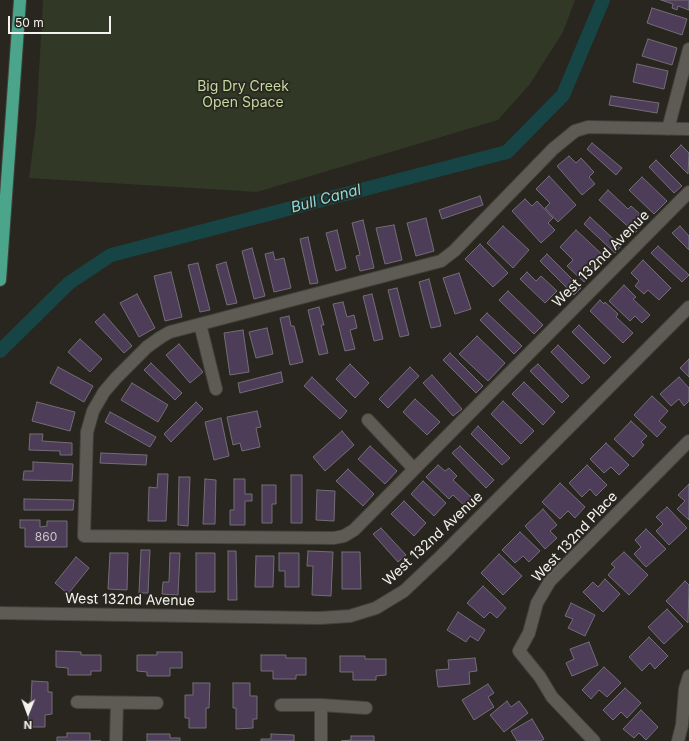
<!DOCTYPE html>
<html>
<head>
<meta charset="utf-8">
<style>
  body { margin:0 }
  #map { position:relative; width:689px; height:741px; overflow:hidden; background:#28261f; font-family:Inter,sans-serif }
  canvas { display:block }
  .north { position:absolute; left:8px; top:693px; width:40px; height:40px; -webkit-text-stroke:3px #28261f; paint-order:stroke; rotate:181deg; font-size:11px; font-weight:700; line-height:16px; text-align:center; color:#f3f2ed }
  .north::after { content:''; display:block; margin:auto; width:14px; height:18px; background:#f3f2ed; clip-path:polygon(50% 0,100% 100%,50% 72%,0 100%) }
  .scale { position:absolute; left:8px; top:16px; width:103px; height:18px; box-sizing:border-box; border:2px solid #f3f2ed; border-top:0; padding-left:5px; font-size:12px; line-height:14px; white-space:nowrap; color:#f3f2ed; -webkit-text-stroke:3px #28261f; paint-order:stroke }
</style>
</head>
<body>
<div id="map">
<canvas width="689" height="741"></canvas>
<div class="north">N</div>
<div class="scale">50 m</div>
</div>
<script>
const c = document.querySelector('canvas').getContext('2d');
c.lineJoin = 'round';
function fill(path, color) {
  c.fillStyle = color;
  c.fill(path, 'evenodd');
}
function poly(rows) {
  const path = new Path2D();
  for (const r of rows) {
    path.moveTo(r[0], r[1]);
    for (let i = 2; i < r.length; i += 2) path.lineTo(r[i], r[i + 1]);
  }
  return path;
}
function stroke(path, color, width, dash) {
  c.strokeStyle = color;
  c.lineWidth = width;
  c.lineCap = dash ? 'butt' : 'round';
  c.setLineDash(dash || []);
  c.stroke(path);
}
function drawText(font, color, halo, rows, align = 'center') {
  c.font = font + ' Inter,sans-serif';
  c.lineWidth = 3.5;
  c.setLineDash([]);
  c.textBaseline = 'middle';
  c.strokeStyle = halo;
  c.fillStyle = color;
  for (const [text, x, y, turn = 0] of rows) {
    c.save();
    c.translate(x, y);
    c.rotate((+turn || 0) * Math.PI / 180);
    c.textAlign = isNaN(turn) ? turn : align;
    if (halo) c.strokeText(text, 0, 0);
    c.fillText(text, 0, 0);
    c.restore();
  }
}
const green = poly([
  [43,0,575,0,563,32,530,84,498,120,257,192,29,178,36,125]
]);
const canal = poly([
  [0,351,69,283,111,255,507,152,563,95,603,0]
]);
const building = poly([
  [661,0,689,0,689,10,678,6,677,10,672,8,673,4,661,0],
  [652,8,687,19,682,35,647,23,652,8],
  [648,39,677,48,672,65,642,56,648,39],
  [637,64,668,71,664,89,633,82,637,64],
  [611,96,659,103,657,113,609,105,611,96],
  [592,143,622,168,616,175,587,149,592,143],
  [681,145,689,153,688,174,670,156,681,145],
  [569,156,576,163,581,158,594,172,589,177,595,184,582,195,557,166,569,156],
  [656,160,682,186,674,193,649,167,656,160],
  [549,176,576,205,558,222,545,208,550,203,536,189,549,176],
  [642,177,667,201,654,214,629,190,642,177],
  [608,190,628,209,631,206,640,214,635,219,642,225,635,233,599,200,608,190],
  [480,196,483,205,442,219,439,210,480,196],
  [525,199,532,206,537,201,553,218,548,223,555,230,541,243,512,211,525,199],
  [590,217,621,246,615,253,584,224,590,217],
  [426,218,434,251,416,256,407,223,426,218],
  [363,220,374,268,360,271,356,256,360,255,352,223,363,220],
  [394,225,402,260,385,264,376,228,394,225],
  [503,226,529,250,513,268,487,243,503,226],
  [680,226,689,236,689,250,672,233,680,226],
  [337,230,346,268,336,271,326,233,337,230],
  [576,230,607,259,584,282,567,266,573,260,560,247,576,230],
  [308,237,318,283,310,284,300,239,308,237],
  [480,244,508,273,493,287,465,259,480,244],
  [658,246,689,275,682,282,651,253,658,246],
  [252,248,265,296,254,299,242,251,252,248],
  [273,252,275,260,284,258,291,288,274,292,265,254,273,252],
  [547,254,581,288,574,295,540,261,547,254],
  [643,260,671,288,659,300,648,290,644,294,635,286,639,281,631,273,643,260],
  [226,262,237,303,227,305,216,265,226,262],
  [198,263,210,310,200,312,188,265,198,263],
  [171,272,182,317,165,321,154,276,171,272],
  [527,272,536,281,541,276,557,291,545,303,520,279,527,272],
  [459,273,471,309,455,314,443,278,459,273],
  [429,279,441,326,431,328,419,282,429,279],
  [624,285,636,297,633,299,650,315,642,323,635,316,630,321,609,301,624,285],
  [397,288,409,335,400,337,388,290,397,288],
  [508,291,543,325,534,334,499,300,508,291],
  [137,294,155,328,139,337,120,303,137,294],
  [372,294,383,339,374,341,363,296,372,294],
  [600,300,604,304,605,302,618,314,616,317,633,333,623,343,590,311,600,300],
  [343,302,347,317,354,315,357,328,350,330,355,349,345,351,333,304,343,302],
  [319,307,324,325,321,325,328,353,319,355,308,310,319,307],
  [487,313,522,346,514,354,480,320,487,313],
  [104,314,132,346,124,353,95,322,104,314],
  [289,316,291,326,294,326,303,362,290,365,280,318,289,316],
  [579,325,611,357,604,364,572,332,579,325],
  [267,328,273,354,256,358,249,332,267,328],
  [243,330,249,372,230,375,224,333,243,330],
  [477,336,505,363,488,381,459,354,477,336],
  [80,339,102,359,90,372,68,352,80,339],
  [179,344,203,372,190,383,166,355,179,344],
  [558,345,590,377,582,384,551,352,558,345],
  [450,353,483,386,476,393,443,360,450,353],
  [689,359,689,377,680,368,689,359],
  [151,363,182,393,175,400,144,370,151,363],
  [350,364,369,383,355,398,336,379,350,364],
  [538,364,569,396,562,403,530,371,538,364],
  [58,367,93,386,84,402,50,383,58,367],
  [410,367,419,376,388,408,379,399,410,367],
  [281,372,283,382,240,393,238,383,281,372],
  [432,375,462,409,453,416,423,383,432,375],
  [312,377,347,411,340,419,304,386,312,377],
  [679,377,689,388,689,401,684,406,679,399,671,406,660,394,679,377],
  [524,382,555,412,543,425,512,394,524,382],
  [132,383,168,405,158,422,121,400,132,383],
  [652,396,668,411,659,421,666,427,657,437,634,415,652,396],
  [415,399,440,422,427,435,403,412,415,399],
  [503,401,534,431,521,444,491,414,503,401],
  [37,402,75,412,70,431,32,421,37,402],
  [196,402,203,409,171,442,164,434,196,402],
  [257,411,261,427,256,428,260,447,242,451,240,443,233,445,227,417,257,411],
  [110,412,156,437,150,447,105,422,110,412],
  [221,418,229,456,214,460,205,422,221,418],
  [631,421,647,436,641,442,644,445,633,457,614,439,631,421],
  [478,426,510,458,502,465,471,434,478,426],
  [342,431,354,445,325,471,313,457,342,431],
  [30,434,43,434,42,441,72,443,72,455,60,455,60,451,29,450,30,434],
  [606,443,629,465,619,475,611,467,604,473,590,459,606,443],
  [370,446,397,471,385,484,358,459,370,446],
  [460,446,494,480,486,488,452,453,460,446],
  [101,453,147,455,146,465,100,463,101,453],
  [33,462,73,464,72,481,23,480,24,471,33,471,33,462],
  [438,465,445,471,449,468,457,476,453,480,473,499,465,506,453,495,449,499,426,477,438,465],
  [587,465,607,485,596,496,590,489,582,497,569,483,587,465],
  [348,469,374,494,363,506,336,481,348,469],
  [158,474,168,474,166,521,148,521,149,487,157,488,158,474],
  [291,475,302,475,302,523,291,523,291,475],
  [179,477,190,477,188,526,178,525,179,477],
  [205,479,216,480,215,524,203,524,205,479],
  [234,479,245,479,245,494,252,494,252,501,245,501,245,525,230,525,230,510,234,510,234,479],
  [423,481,446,503,434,516,411,494,423,481],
  [560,483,585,507,575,518,568,511,560,519,542,502,560,483],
  [689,484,689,520,677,509,685,501,678,495,689,484],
  [262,485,276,485,276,504,272,504,272,523,262,523,262,485],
  [317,490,335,491,334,521,316,520,317,490],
  [24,499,74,500,73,510,24,510,24,499],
  [404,501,426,523,414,536,391,514,404,501],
  [667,507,687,528,669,545,656,531,663,524,656,517,667,507],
  [543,509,557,525,550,531,557,538,545,549,525,526,543,509],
  [20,520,40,520,40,527,47,526,47,521,67,521,67,547,25,547,25,528,20,528,20,520],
  [381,528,406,555,398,562,373,534,381,528],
  [646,529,666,549,646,567,634,554,641,547,635,540,646,529],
  [520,532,540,551,529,562,523,556,515,563,502,550,520,532],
  [141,550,150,550,148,593,139,593,141,550],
  [228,551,236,551,237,600,228,600,228,551],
  [308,551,333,552,331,596,312,595,313,566,307,566,308,551],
  [342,552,360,552,361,589,342,589,342,552],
  [624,552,648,575,629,595,608,575,615,567,611,564,624,552],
  [110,553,128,553,127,590,108,589,110,553],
  [170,553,180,553,178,595,162,594,163,582,169,582,170,553],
  [196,553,215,553,215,592,196,592,196,553],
  [279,553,299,553,299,587,285,587,285,571,279,571,279,553],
  [499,554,522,576,503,595,481,573,499,554],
  [256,556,274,556,273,587,255,587,256,556],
  [76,557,89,568,68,594,55,583,76,557],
  [605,579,620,594,603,612,583,592,593,582,598,587,605,579],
  [685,581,689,585,688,623,666,601,685,581],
  [483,586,506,608,497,618,490,612,484,618,467,603,483,586],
  [571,603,595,615,585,636,568,628,573,619,565,616,571,603],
  [667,609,683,626,664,644,648,627,667,609],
  [458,612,485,630,478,641,470,636,466,642,447,630,458,612],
  [649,637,668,656,655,669,650,663,642,671,629,657,649,637],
  [589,642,598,665,572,676,566,663,574,659,570,649,589,642],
  [56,651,81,652,81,655,101,655,101,671,91,671,91,675,68,675,68,668,56,667,56,651],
  [157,652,182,652,182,668,170,668,170,676,147,676,147,672,137,671,137,655,157,655,157,652],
  [261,655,286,655,286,658,306,658,306,675,296,675,296,679,273,679,273,671,261,671,261,655],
  [340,656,365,656,365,659,386,659,386,675,376,676,376,680,353,680,353,672,340,672,340,656],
  [475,658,477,671,469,672,470,684,438,687,436,670,449,669,448,660,475,658],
  [604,667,621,683,607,697,599,690,591,699,582,690,604,667],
  [32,681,48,682,48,692,52,692,52,714,45,715,45,727,28,727,29,702,31,702,32,681],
  [193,683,210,683,209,708,206,708,206,728,189,728,189,718,185,718,185,695,193,695,193,683],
  [233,683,250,683,250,696,257,696,257,719,253,719,253,728,236,729,236,708,233,708,233,683],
  [488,684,494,693,488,697,494,707,474,720,462,700,488,684],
  [625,688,641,703,627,718,621,712,613,720,603,710,625,688],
  [507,701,511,707,519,701,528,713,504,732,490,715,507,701],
  [641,710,658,727,646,740,639,733,634,738,623,729,641,710],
  [532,719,544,739,541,741,517,741,511,731,532,719],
  [67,733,90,733,90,741,101,741,57,741,57,737,67,737,67,733],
  [147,734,170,734,170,738,180,738,180,741,147,741,147,734],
  [271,734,294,735,294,741,261,741,261,739,271,739,271,734],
  [351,736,374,736,374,741,341,741,351,740,351,736]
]);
const minor = poly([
  [668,129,689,49],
  [689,129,588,127,575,131,553,149,454,251,441,261,170,332,161,337,147,347,116,378,104,392,93,411,87,432,84,536,334,538,344,536,354,530,689,192],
  [200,324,216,389],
  [368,420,414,469],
  [0,613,320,618,350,616,376,608,404,591,441,556,689,307],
  [77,702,157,703],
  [281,705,321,705,366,708],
  [321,705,321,741],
  [116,741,117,703],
  [594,741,552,697,540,677,519,651,529,633,537,603,550,581,689,441],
  [678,741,682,725,685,689,689,676]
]);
const major = poly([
  [0,280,20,0]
]);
const numberNames = [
  ["860",46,537]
];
const parkNames = [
  ["Big Dry Creek",243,87],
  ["Open Space",243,103]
];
const streetNames = [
  ["West 132nd Avenue",601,259,-45],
  ["West 132nd Place",575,537,-47],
  ["West 132nd Avenue",433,539,-43],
  ["West 132nd Avenue",130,600,1]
];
const waterNames = [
  ["Bull Canal",326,199,-15]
];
fill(green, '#313826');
stroke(canal, '#174545', 14);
fill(building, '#4d3d58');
stroke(building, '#736e76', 1);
stroke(minor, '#43413b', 14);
stroke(major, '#43413b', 14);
stroke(minor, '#5e5b54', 12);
stroke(major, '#4ba58b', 12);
drawText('12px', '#cac5c8', null, numberNames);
drawText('14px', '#c4d9a0', '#28261f', parkNames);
drawText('14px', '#f3f2ed', '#28261f', streetNames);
drawText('italic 15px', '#8adbdb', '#28261f', waterNames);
</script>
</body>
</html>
